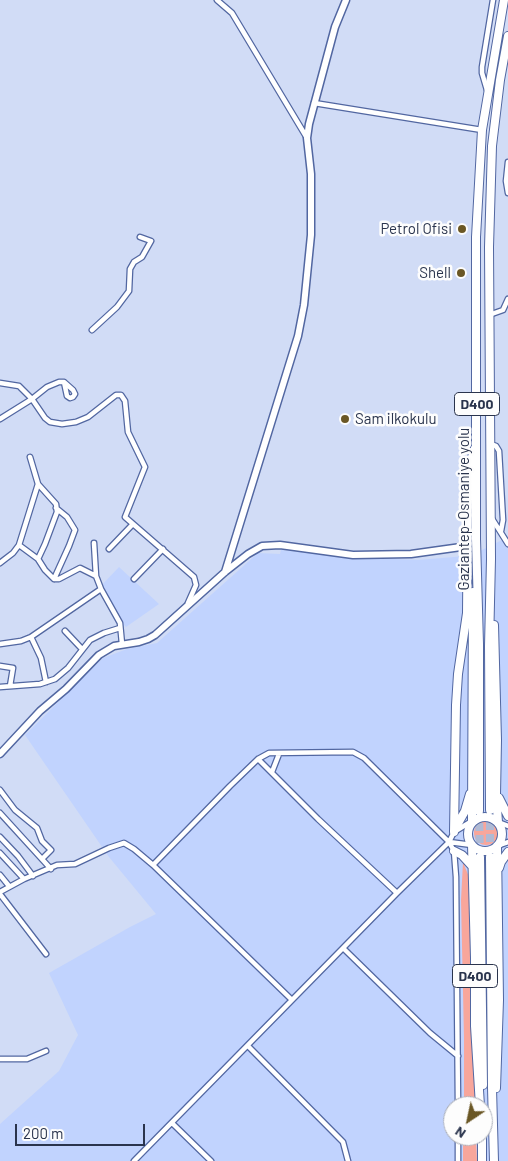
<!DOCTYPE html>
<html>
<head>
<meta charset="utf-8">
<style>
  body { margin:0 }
  #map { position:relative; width:508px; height:1161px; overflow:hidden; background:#d1dcf6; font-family:Barlow,sans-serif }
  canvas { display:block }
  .north { position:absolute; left:443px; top:1096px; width:50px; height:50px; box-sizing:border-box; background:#fdfdfd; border:1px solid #a9adb7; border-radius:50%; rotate:214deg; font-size:14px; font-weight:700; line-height:20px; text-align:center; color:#2a344d }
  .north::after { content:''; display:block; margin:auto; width:18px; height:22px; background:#6a5725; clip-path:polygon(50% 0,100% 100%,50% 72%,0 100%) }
  .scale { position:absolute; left:15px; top:1124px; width:130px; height:22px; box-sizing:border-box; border:2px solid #2a344d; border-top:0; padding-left:6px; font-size:15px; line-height:18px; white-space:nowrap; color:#2a344d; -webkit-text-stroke:4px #fdfdfd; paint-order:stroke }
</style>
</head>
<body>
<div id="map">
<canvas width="508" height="1161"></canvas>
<div class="north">N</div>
<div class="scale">200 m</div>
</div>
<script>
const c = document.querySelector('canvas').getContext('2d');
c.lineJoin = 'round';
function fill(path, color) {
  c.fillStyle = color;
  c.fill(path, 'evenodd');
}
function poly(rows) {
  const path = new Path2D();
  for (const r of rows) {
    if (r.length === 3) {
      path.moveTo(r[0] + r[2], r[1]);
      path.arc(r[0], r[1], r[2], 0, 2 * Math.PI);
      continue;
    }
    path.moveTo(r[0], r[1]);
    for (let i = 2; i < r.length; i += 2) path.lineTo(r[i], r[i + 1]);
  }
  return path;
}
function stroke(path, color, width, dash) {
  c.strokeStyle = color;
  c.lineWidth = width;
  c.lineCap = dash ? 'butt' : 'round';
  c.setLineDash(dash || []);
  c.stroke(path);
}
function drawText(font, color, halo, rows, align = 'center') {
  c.font = font + ' Barlow,sans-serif';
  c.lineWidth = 5;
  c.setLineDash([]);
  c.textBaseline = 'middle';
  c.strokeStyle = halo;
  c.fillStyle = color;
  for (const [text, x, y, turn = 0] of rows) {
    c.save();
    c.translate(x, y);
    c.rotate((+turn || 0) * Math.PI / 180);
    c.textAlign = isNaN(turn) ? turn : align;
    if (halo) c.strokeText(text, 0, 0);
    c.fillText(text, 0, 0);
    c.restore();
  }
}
const built = poly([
  [508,537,508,1161,0,1161,0,1124,59,1071,78,1035,49,973,130,927,156,914,109,857,25,735,103,658,127,649,157,643,258,553,280,554,281,550,370,558,418,560,466,556,466,558],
  [453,1106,483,1106,483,1136,453,1136],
  [119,567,159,604,126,627,118,619,99,588]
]);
const green = poly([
  [486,833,12],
  [463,862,469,877,475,1106,464,1106,464,1038,461,900],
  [463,1136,476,1136,477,1161,463,1161]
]);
const highwayTunnel = poly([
  [490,810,490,857],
  [479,811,480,857]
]);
const street = poly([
  [217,0,232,13,307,138],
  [487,90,482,73,482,67,493,0],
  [314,103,482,130],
  [508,162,506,181,508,193],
  [489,315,503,310,508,299],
  [92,330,117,307,129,291,130,269,134,262,142,257,151,241,140,237],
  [0,383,19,386,32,399,45,418,50,422,62,424,76,422,88,417,116,395,121,395,125,401,128,432,145,467,125,517,194,577,196,585,188,603],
  [0,419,32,399,47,387,59,382,64,382,73,390,75,394,73,397,70,398,67,396,64,382],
  [490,444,496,446,499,451,503,520,501,531],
  [30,457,38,484,56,504,57,512,45,544,38,559],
  [491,517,508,544],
  [94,543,96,576],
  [19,545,38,559,45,570,54,579,59,579,80,568,96,576,101,589,120,623,122,644],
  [109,549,133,524],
  [0,563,13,553,19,545,38,484],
  [54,579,69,546,75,530,67,517,56,508],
  [134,579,163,549],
  [65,631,82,649],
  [31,637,41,658,46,682],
  [0,644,21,641,31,637,101,589],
  [0,666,13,668,10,686],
  [0,687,40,684,55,679,68,668,90,640,104,633,120,628],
  [258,759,318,819,397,893],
  [272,772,279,754],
  [0,790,15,810,37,828,42,841,51,850,42,859],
  [0,813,51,869],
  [498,822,508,826],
  [0,837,18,856,33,876],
  [497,846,508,842],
  [0,853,24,879],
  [153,865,230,786,258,759,269,753,353,752,364,758,449,842,472,845],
  [0,875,9,886],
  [0,892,24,879,57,865,75,864,109,848,124,843,134,849,153,865,292,1000],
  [0,894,46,954],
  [344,949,430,1033,458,1056],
  [248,1046,343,1142,348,1161],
  [0,1059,27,1059,46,1051],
  [458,1106,456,877,454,851,449,842,454,832,472,821],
  [172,1123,211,1161],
  [458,1136,458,1161],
  [134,1161,397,893,449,842]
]);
const secondary = poly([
  [225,572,298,336,304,305,311,235,311,174,307,138,309,124,335,27,346,0],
  [0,754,40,711,66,689,99,655,114,646,139,642,148,639,155,635,225,572,248,554,262,546,280,545,353,555,411,554,468,546]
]);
const highway = poly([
  [494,625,497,740,496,795,498,822],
  [499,798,508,816],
  [490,810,489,646,491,559,489,247,492,146,500,80,508,36],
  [479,811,479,644,476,539,476,237,482,130,504,0],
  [485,834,17],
  [472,821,473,592],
  [456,827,465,811,470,794],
  [454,832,456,705,458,674,467,613,468,497,471,460,475,448],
  [472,845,475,958,475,1026,480,1106],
  [454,851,462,855,473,867],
  [480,857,483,1085],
  [490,857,492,1088,494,1161],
  [499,868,501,862,508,852],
  [496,1088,499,1000,497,846],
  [482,1136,482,1161]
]);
const markers = [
  [462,229,5,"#6a5725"],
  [461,273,5,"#6a5725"],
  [345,419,5,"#6a5725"]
];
const shields = [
  [477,404,45],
  [475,976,45]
];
const shieldNames = [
  ["D400",477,404],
  ["D400",475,976]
];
const poiNames = [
  ["Petrol Ofisi",452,229],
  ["Shell",451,273],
  ["Sam ilkokulu",355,419,"left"]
];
const streetNames = [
  ["Gaziantep-Osmaniye yolu",464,509,-90]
];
fill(built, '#c1d3fe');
fill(green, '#f8a69b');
stroke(highwayTunnel, '#b0bad4', 8, [8, 4]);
stroke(street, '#5267a1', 7);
stroke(secondary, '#5267a1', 9);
stroke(highway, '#5267a1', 10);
stroke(street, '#fff', 4.5);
stroke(secondary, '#fff', 6);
stroke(highway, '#fff', 8);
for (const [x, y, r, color] of markers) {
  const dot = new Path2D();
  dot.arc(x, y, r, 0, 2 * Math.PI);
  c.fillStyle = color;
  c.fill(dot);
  stroke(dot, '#fdfdfd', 2);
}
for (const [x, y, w] of shields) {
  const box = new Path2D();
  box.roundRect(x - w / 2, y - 11.5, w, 23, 4);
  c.fillStyle = '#fdfdfd';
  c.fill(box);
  stroke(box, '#2a344d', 1);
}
drawText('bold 14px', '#2a344d', null, shieldNames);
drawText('15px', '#2a344d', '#fdfdfd', poiNames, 'right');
drawText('15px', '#2a344d', '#fdfdfd', streetNames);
</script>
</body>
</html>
